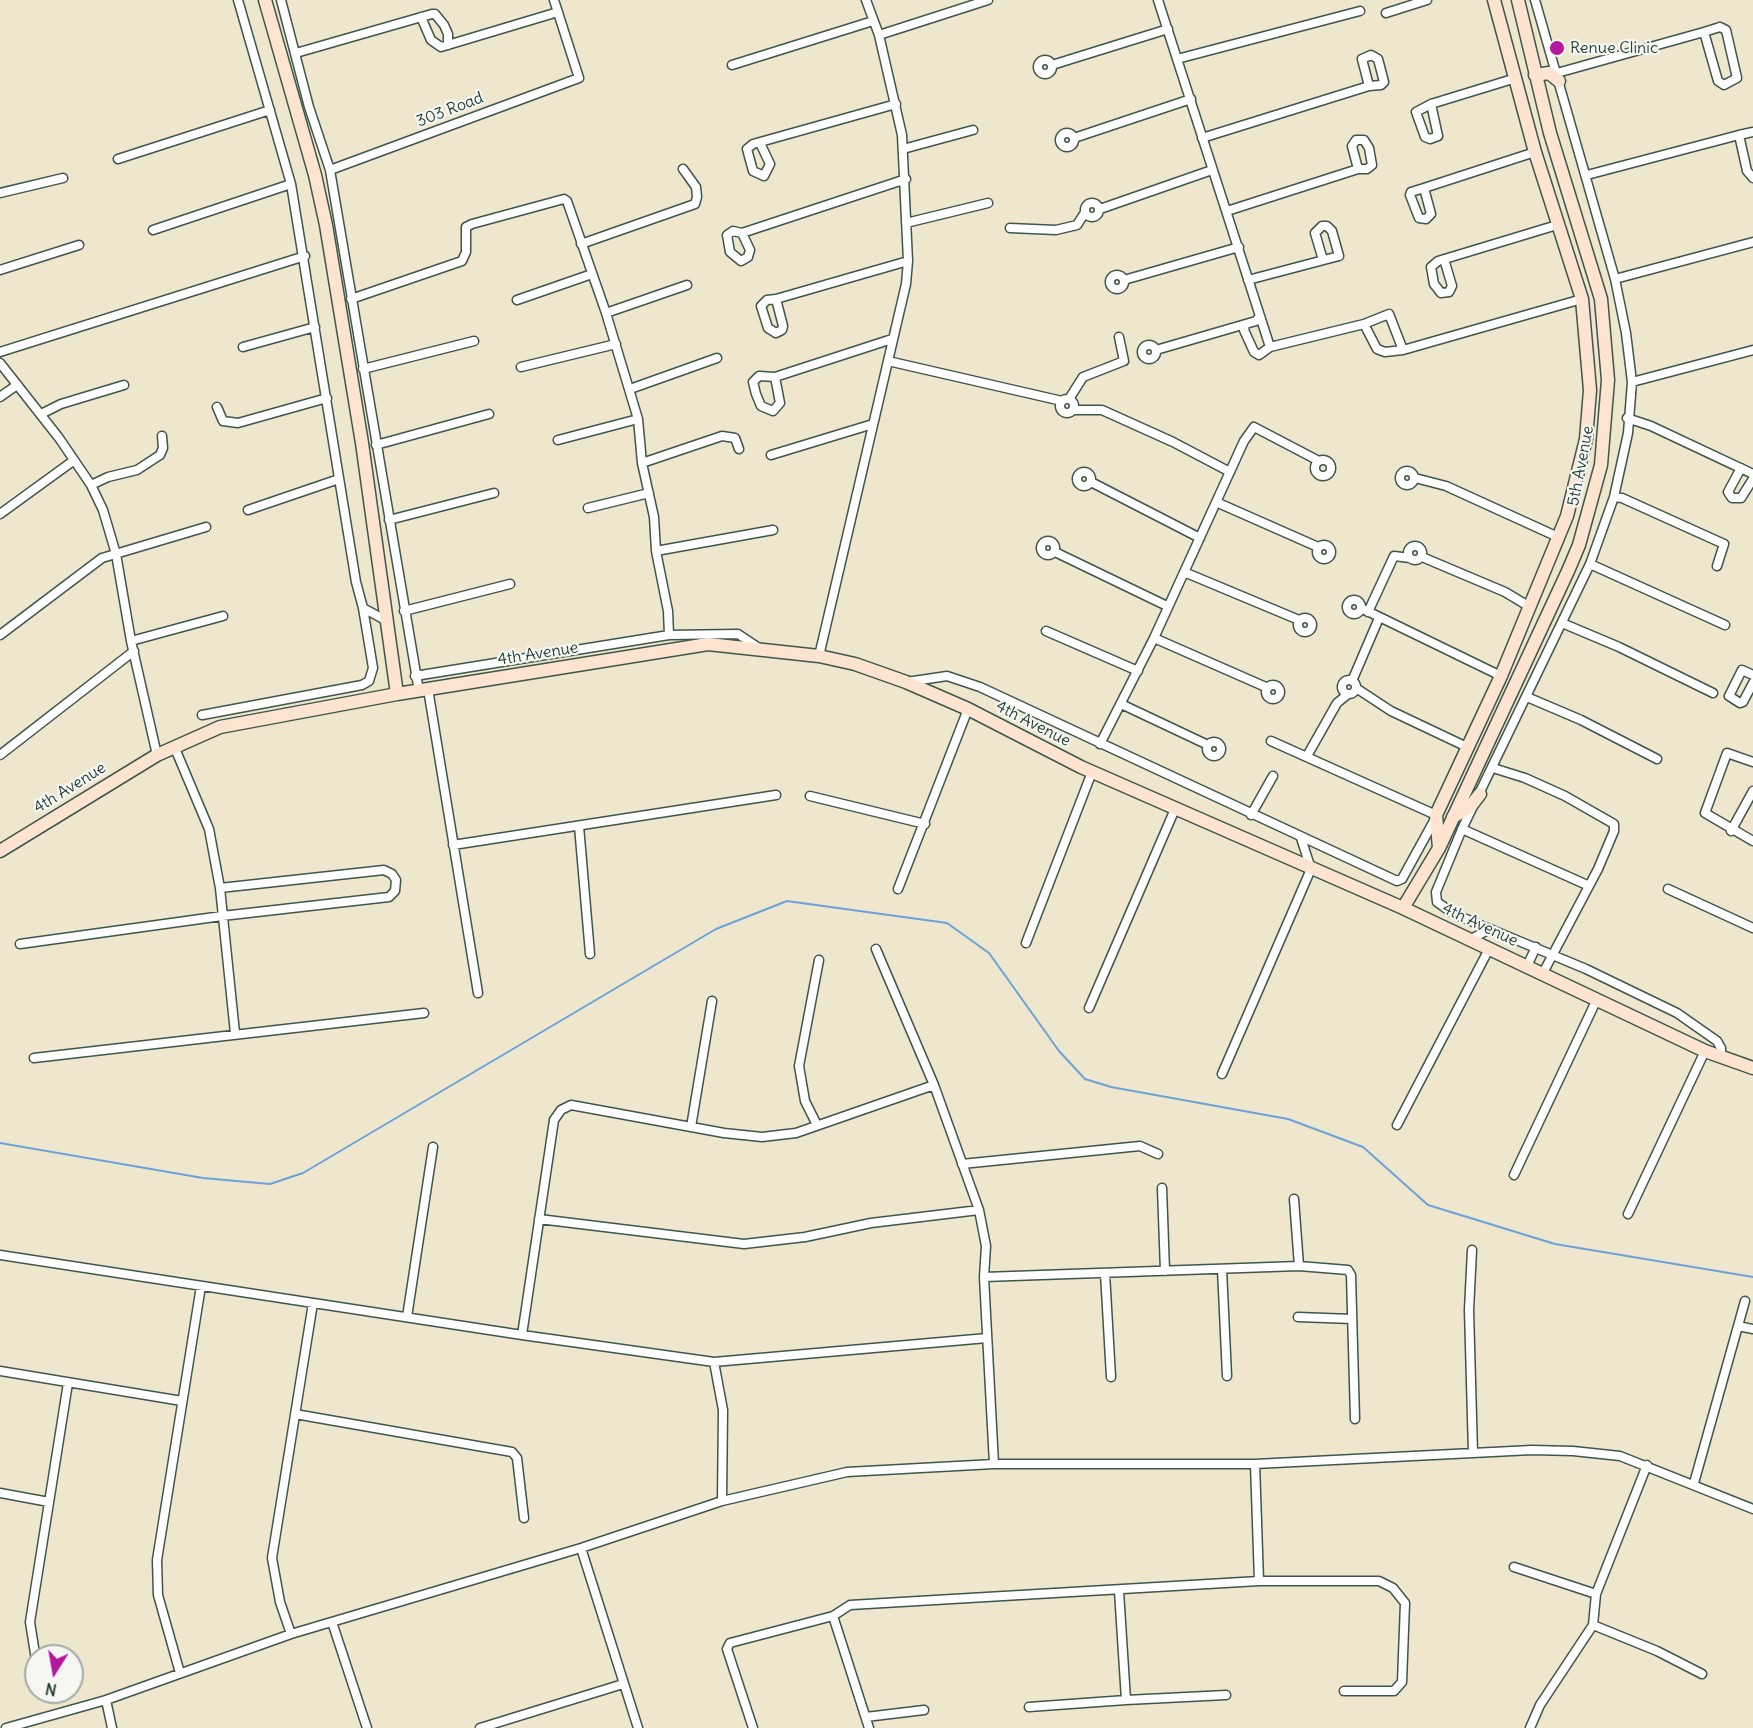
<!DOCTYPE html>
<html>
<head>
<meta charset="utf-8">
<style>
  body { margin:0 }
  #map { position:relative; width:1753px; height:1728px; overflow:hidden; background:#eee6cd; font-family:Delius,sans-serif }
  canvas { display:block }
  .north { position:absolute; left:24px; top:1644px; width:60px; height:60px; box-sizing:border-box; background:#f6f6f2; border:2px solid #a0aca6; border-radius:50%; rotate:191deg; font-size:16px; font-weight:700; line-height:24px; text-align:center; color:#1f3d34 }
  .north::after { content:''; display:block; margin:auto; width:21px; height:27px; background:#b5179e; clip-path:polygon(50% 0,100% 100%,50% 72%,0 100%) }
</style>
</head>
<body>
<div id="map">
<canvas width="1753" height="1728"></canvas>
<div class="north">N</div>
</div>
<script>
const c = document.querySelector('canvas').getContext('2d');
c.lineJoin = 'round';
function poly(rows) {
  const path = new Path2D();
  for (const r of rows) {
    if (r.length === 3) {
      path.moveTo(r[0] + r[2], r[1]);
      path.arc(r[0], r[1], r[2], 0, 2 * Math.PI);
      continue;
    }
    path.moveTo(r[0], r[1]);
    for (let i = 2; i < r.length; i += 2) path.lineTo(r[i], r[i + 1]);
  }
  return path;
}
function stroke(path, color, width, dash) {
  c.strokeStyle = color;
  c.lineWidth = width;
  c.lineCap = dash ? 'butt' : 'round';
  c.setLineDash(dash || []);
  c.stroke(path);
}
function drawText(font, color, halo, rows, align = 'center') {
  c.font = font + ' Delius,sans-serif';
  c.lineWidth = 4.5;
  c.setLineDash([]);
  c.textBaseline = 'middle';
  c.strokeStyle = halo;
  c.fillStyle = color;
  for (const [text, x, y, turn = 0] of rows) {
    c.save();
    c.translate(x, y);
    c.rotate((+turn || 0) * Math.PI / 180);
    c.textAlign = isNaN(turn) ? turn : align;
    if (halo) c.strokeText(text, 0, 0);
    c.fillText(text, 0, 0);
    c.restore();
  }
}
const stream = poly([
  [0,1143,203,1178,270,1184,303,1173,716,929,787,901,947,923,989,953,1059,1051,1085,1079,1111,1087,1288,1119,1363,1147,1428,1205,1555,1244,1753,1277]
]);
const street = poly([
  [281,0,309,107,330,170,419,691],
  [1158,0,1270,347],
  [1535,0,1615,279,1626,333,1632,382,1628,433,1614,497,1590,564,1462,829,1436,892,1437,902,1454,914,1586,969,1677,1013,1717,1041,1721,1048,1721,1057],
  [1386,13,1427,0],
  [421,17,431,40,441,47,558,12],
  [1720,27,1726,30,1737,78,1724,85,1718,81,1704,32,1720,27],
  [879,35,988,0],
  [296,53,432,14,435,14,444,25,448,34,448,45],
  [1177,59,1360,11],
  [1045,67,7],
  [732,65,873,21],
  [1052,65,1168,29],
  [1557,73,1704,32],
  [1431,104,1438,136,1430,139,1425,137,1416,112,1431,104],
  [1431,104,1516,78],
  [1753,132,1739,135,1747,171,1753,178],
  [1067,140,7],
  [1074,138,1191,99],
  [1202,138,1369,86,1381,85,1384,82,1378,59,1371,55,1362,59,1369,86],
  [760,143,770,164,764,176,753,171,747,149,753,144,896,104],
  [903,149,973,130],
  [118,159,270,110],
  [330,170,579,78,554,0],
  [1587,175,1739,135],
  [1424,188,1535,152],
  [1424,188,1431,214,1426,219,1419,218,1410,195,1411,192,1424,188],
  [0,193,63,178],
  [1092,210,7],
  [1100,209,1212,170],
  [1227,211,1358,169,1367,169,1372,165,1369,148,1364,140,1356,140,1352,146,1358,169],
  [906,223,988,203],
  [1010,228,1056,230,1077,225,1084,214],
  [153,230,291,184],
  [742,233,750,250,748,257,741,261,730,252,727,235,733,231,742,233,906,179],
  [581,244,695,204,697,197,696,187,683,169],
  [1444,259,1452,286,1449,292,1441,293,1434,284,1431,267,1438,261,1557,225],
  [0,270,79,245],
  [1117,282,7],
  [1615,279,1753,242],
  [1124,280,1239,247],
  [1248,280,1339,256,1332,231,1327,226,1322,226,1315,233,1323,260],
  [351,299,462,261,466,252,466,227,472,224,564,199,567,201,606,313,638,419,642,463,654,517,656,551,668,611,669,635],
  [776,299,783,326,782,330,776,333,768,328,761,306,767,300,776,299,908,261],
  [517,300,592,274],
  [606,313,687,285],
  [1364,324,1377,349,1385,352,1403,350,1582,299],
  [1245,325,1244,330,1254,352,1259,355,1270,347,1364,324,1389,314,1403,350],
  [1149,352,7],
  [243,347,315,327],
  [1156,350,1256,321,1260,316],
  [0,352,305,256],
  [888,361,1062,401],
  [0,363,59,438,91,485,103,510,116,554,131,641,157,755],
  [521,367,616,344],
  [363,369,474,341],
  [775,377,780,403,773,411,761,406,756,394,753,382,759,376,775,377,892,339],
  [1632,382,1753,350],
  [630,389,717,358],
  [0,397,17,385],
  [1067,406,7],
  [1069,399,1083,377,1124,361,1119,337],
  [217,407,223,421,238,423,327,398],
  [1074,410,1102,410,1173,442,1230,472],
  [41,414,61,404,124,385],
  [1627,418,1651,426,1753,474],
  [558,440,638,419],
  [376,445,489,414],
  [771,455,873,424],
  [1323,468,8],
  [642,463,722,436,735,438,739,449],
  [1741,468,1728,492,1732,498,1741,498,1753,479],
  [1407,478,7],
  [1084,479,7],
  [1415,478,1446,486,1558,537],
  [1091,482,1200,538],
  [91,485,108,477,137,470,160,455,163,448,162,436],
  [1614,497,1622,498,1724,544,1717,566],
  [1216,502,1318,547],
  [588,508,649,493],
  [248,510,339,479],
  [0,514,73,461],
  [389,520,494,493],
  [1048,548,7],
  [1324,552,7],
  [1415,553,7],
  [656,551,773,530],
  [1055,552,1167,606],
  [1422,557,1505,592,1530,607],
  [1590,564,1725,625],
  [1184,572,1299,620],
  [1354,607,7],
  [363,608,387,621],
  [1361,608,1501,676],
  [404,611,510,584],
  [1368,612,1394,556,1410,558],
  [1305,625,7],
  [1562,623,1619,647,1713,693],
  [1046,631,1138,671],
  [0,635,102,558,206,527],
  [1154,638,1268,688],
  [131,641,223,616],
  [819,656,906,284,908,261,902,135,879,35,866,0],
  [1753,675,1742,670,1729,696,1740,703,1743,702,1753,683],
  [415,676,669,635,738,634,759,648],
  [1349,687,7],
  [1352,681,1379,618],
  [907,682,947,676,980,687,1397,881,1402,879,1435,819],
  [1273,692,7],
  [1356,688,1391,711,1467,747],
  [428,689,478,993],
  [1527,697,1581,720,1657,759],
  [1121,704,1208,745],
  [202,715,362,685,369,681,373,668,363,608,356,582,291,184,238,0],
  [1271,741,1436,815],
  [1214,749,7],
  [1100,744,1154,638,1244,441,1254,427,1319,461],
  [174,746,209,829,220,888,235,1033],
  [0,755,134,651],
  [1307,756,1337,703,1347,695],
  [1753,762,1727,753,1705,813,1753,841],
  [1493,768,1525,778,1565,796,1614,824,1614,831,1598,869,1543,973],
  [810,796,925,824],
  [1251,815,1273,776],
  [579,826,590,954],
  [1462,829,1587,885],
  [1731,831,1753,791],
  [453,845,776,795],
  [898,889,968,709],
  [1668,889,1753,928],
  [1469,940,1490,929],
  [1026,943,1092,772],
  [20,944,222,916,389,897,395,891,396,880,392,874,384,870,220,888],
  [876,949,934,1085,979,1210,986,1246,984,1277,994,1464],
  [1527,966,1536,947],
  [1089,1008,1175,809],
  [34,1058,424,1013],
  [1222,1074,1311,869,1301,838],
  [817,1125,805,1101,799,1066,819,960],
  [1397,1125,1489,949],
  [691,1127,712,1001],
  [962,1164,1140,1146,1158,1154],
  [1514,1175,1597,999],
  [1162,1188,1165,1271],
  [1294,1199,1299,1266],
  [1628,1214,1705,1051],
  [539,1219,744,1244,805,1237,871,1223,979,1210],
  [1472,1250,1469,1310,1473,1453],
  [0,1255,522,1335,714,1362,987,1338],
  [1222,1269,1227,1376],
  [1105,1273,1111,1377],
  [984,1277,1299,1266,1348,1270,1351,1275,1355,1419],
  [407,1317,433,1147],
  [1298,1317,1352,1319],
  [1738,1326,1753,1329],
  [522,1335,554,1120,561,1110,571,1105,724,1133,762,1137,796,1133,934,1085],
  [714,1362,723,1410,722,1501],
  [0,1371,182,1401],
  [295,1414,512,1452,517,1458,524,1518],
  [1255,1464,1259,1581],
  [1694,1483,1745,1301],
  [0,1493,49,1502],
  [581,1548,638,1728],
  [1514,1567,1596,1594],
  [833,1616,869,1728],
  [332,1622,367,1728],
  [1593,1625,1657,1651,1702,1674],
  [291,1634,280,1602,272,1558,313,1303],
  [36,1660,30,1622,68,1383],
  [180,1673,158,1595,157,1560,201,1286],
  [106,1700,112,1728],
  [1126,1700,1226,1695],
  [1029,1707,1126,1700,1119,1591],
  [866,1717,924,1710],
  [6,1728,106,1700,291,1634,581,1548,722,1501,847,1472,994,1464,1255,1464,1532,1450,1573,1451,1620,1456,1753,1509],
  [480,1728,623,1684],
  [753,1728,727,1649,730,1643,833,1616,850,1605,1259,1581,1379,1581,1393,1588,1405,1603,1402,1682,1394,1691,1344,1691],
  [1530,1728,1540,1705,1593,1625,1596,1594,1647,1465]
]);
const secondary = poly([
  [265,0,315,175,326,225,362,443,397,694],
  [1535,75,1549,73,1559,81],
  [1453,817,1470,807,1480,794],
  [1439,848,1436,815,1501,676,1567,516,1586,439,1590,390,1582,299,1535,152,1494,0],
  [0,851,157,755,220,727,397,694,708,644,819,656,855,664,906,682,968,709,1081,767,1403,908,1705,1051,1753,1068],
  [1403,908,1439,848,1568,571,1579,545,1601,465,1608,380,1601,299,1550,133,1518,0]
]);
const markers = [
  [1557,48,8,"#b5179e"]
];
const poiNames = [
  ["Renue Clinic",1570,48]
];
const streetNames = [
  ["303 Road",450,110,-21],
  ["5th Avenue",1581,466,-79],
  ["4th Avenue",538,654,-9],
  ["4th Avenue",1033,724,27],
  ["4th Avenue",70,788,-32],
  ["4th Avenue",1480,925,25]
];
stroke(stream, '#6aa2d9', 2);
stroke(street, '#3e564b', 11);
stroke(secondary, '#3e564b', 15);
stroke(street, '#fff', 8);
stroke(secondary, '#fde4d0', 12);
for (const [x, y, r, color] of markers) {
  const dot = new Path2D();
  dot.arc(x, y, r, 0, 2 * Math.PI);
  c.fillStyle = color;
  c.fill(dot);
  stroke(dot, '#f6f6f2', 2);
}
drawText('16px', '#1f3d34', '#f6f6f2', poiNames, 'left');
drawText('16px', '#1f3d34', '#f6f6f2', streetNames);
</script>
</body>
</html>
